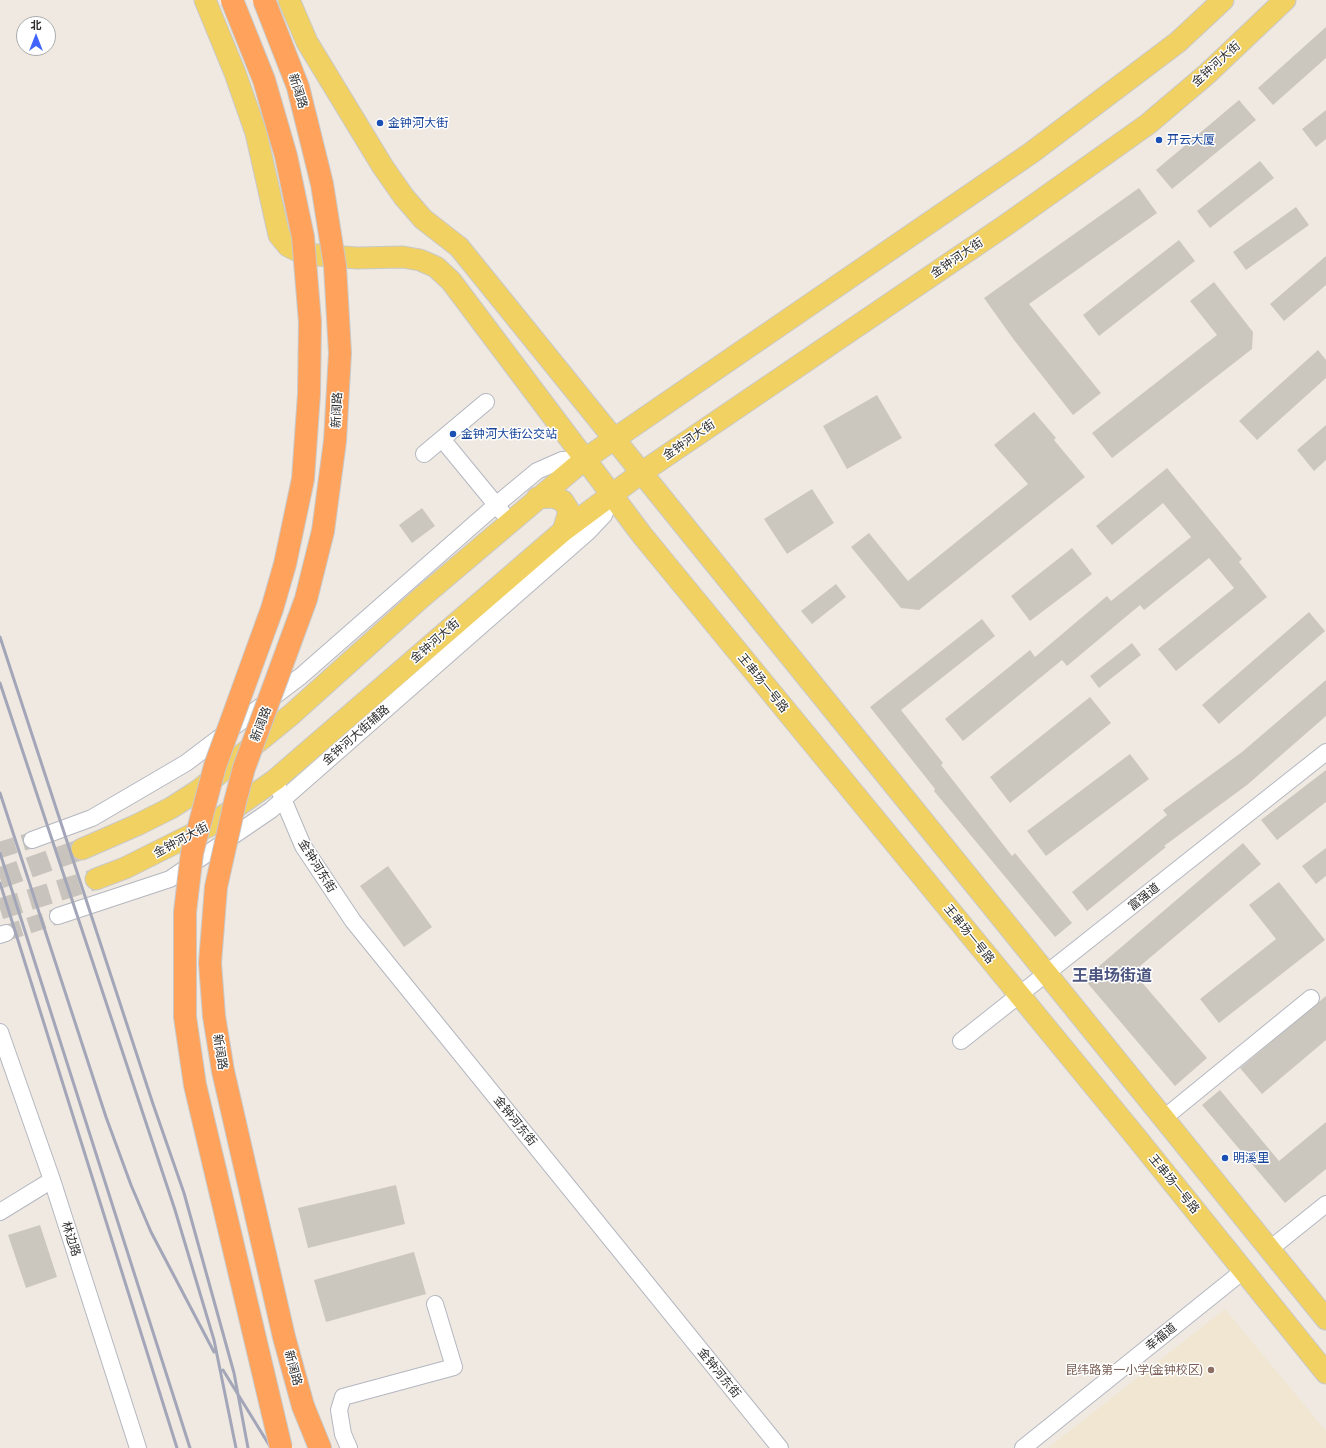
<!DOCTYPE html>
<html>
<head>
<meta charset="utf-8">
<style>
  body { margin:0 }
  #map { position:relative; width:1326px; height:1448px; overflow:hidden; background:#efe9e1; font-family:"Asap Condensed","Noto Sans SC",sans-serif }
  canvas { display:block }
  .north { position:absolute; left:16px; top:16px; width:40px; height:40px; box-sizing:border-box; background:#fff; border:1px solid #ababab; border-radius:50%; rotate:0deg; font-size:11px; font-weight:700; line-height:16px; text-align:center; color:#2e2e2e }
  .north::after { content:''; display:block; margin:auto; width:14px; height:18px; background:#4264fb; clip-path:polygon(50% 0,100% 100%,50% 72%,0 100%) }
</style>
</head>
<body>
<div id="map">
<canvas width="1326" height="1448"></canvas>
<div class="north">北</div>
</div>
<script>
const c = document.querySelector('canvas').getContext('2d');
c.lineJoin = 'round';
function fill(path, color) {
  c.fillStyle = color;
  c.fill(path, 'evenodd');
}
function poly(rows) {
  const path = new Path2D();
  for (const r of rows) {
    path.moveTo(r[0], r[1]);
    for (let i = 2; i < r.length; i += 2) path.lineTo(r[i], r[i + 1]);
  }
  return path;
}
function stroke(path, color, width, dash) {
  c.strokeStyle = color;
  c.lineWidth = width;
  c.lineCap = dash ? 'butt' : 'round';
  c.setLineDash(dash || []);
  c.stroke(path);
}
function drawText(font, color, halo, rows, align = 'center') {
  c.font = font + ' "Asap Condensed","Noto Sans SC",sans-serif';
  c.lineWidth = 3;
  c.setLineDash([]);
  c.textBaseline = 'middle';
  c.strokeStyle = halo;
  c.fillStyle = color;
  for (const [text, x, y, turn = 0] of rows) {
    c.save();
    c.translate(x, y);
    c.rotate((+turn || 0) * Math.PI / 180);
    c.textAlign = isNaN(turn) ? turn : align;
    if (halo) c.strokeText(text, 0, 0);
    c.fillText(text, 0, 0);
    c.restore();
  }
}
const education = poly([
  [1225,1309,1326,1431,1326,1448,1048,1448]
]);
const building = poly([
  [1326,27,1326,58,1273,105,1258,88],
  [1239,100,1256,120,1172,189,1156,170],
  [1326,110,1326,139,1316,147,1302,129],
  [1260,161,1274,178,1210,228,1197,211],
  [1139,188,1157,213,1029,304,1101,393,1073,415,1014,340,984,298],
  [1296,207,1309,225,1246,270,1233,252],
  [1179,240,1195,261,1099,336,1083,315],
  [1326,256,1326,285,1284,321,1270,304],
  [1214,282,1253,332,1252,349,1112,458,1092,433,1217,335,1190,301],
  [1318,350,1326,360,1326,378,1257,440,1239,421],
  [877,395,902,438,847,469,823,426],
  [1034,412,1056,438,1054,440,1085,477,919,610,901,608,851,547,869,533,908,581,1028,484,994,445],
  [1326,425,1326,460,1314,471,1297,450],
  [1167,468,1242,559,1239,562,1267,597,1176,671,1158,649,1234,588,1209,558,1144,610,1140,605,1067,666,1062,660,963,741,945,719,1030,650,1035,657,1107,596,1111,601,1191,537,1163,503,1112,545,1096,526],
  [812,489,834,523,787,554,764,519],
  [422,508,435,526,412,543,399,525],
  [1072,548,1092,574,1030,621,1011,596],
  [836,584,846,597,812,624,801,611],
  [1309,612,1325,631,1219,724,1202,705],
  [982,619,995,636,901,710,943,763,941,765,1012,856,1015,853,1072,923,1055,937,934,791,935,789,870,707],
  [1132,643,1141,655,1099,688,1090,676],
  [1326,680,1326,716,1247,785,1164,846,1166,847,1087,911,1072,892,1167,815,1163,810,1242,752],
  [1090,697,1111,723,1010,803,990,777],
  [1130,754,1149,779,1046,856,1027,831],
  [1326,770,1326,802,1277,840,1261,820],
  [1243,843,1261,864,1133,972,1207,1058,1175,1086,1084,979],
  [1326,848,1326,876,1316,884,1302,866],
  [388,866,432,927,404,947,360,886],
  [1279,882,1325,940,1219,1023,1200,999,1276,939,1249,905],
  [1326,996,1326,1040,1262,1094,1240,1068],
  [1220,1090,1279,1161,1326,1122,1326,1169,1285,1203,1202,1105],
  [396,1185,405,1224,308,1248,298,1208],
  [40,1225,57,1277,26,1288,8,1235],
  [414,1252,426,1294,326,1322,314,1280]
]);
const minorTunnel = poly([
  [0,850,32,840],
  [6,933,58,916]
]);
const majorTunnel = poly([
  [0,878,82,849],
  [0,909,96,879]
]);
const minor = poly([
  [442,439,502,512],
  [424,454,486,402],
  [275,780,303,846,353,921,780,1448],
  [32,840,92,818,186,763,301,676,496,505,537,471,562,460,585,459],
  [58,916,170,879,271,810,588,532,604,515,611,495],
  [0,935,6,933],
  [0,1032,52,1180,138,1448],
  [961,1041,1326,752],
  [1164,1118,1311,998],
  [0,1212,52,1180],
  [1270,1249,1326,1204],
  [349,1448,343,1434,339,1410,343,1397,454,1367,435,1304],
  [1023,1448,1243,1271]
]);
const major = poly([
  [205,0,235,73,256,133,279,235,288,246,304,254,357,258,403,257,420,260,436,267,451,281,642,535,1136,1137,1326,1373],
  [289,0,307,42,383,167,404,197,423,219,459,247,1326,1319],
  [537,498,553,497,563,501,568,509,568,515,563,531],
  [82,849,137,825,171,808,199,790,292,714,422,597,585,459,1031,153,1178,42,1223,0],
  [96,879,125,868,209,826,275,780,563,531,641,473,1006,225,1148,124,1207,74,1285,0]
]);
const highway = poly([
  [303,1406,320,1448]
]);
const rail = poly([
  [0,637,153,1104,184,1193,234,1373,248,1448],
  [0,683,175,1210,214,1340,236,1448],
  [0,793,106,1117,131,1185,151,1232,214,1352],
  [0,853,190,1448],
  [0,883,177,1448],
  [223,1370,271,1448]
]);
const highwayBridge = poly([
  [232,0,264,80,286,156,303,237,310,322,309,394,303,479,285,564,272,609,215,766,192,853,185,912,185,1017,195,1085,281,1448],
  [264,0,298,87,322,184,335,266,340,353,335,441,323,531,306,599,244,768,235,802,216,887,210,963,214,1016,223,1071,284,1337,303,1406]
]);
const markers = [
  [380,123,4,"#1a4fb4"],
  [1159,140,4,"#1a4fb4"],
  [453,434,4,"#1a4fb4"],
  [1225,1158,4,"#1a4fb4"],
  [1211,1370,4,"#8d6e63"]
];
const streetNames = [
  ["金钟河大街",1216,64,-42],
  ["新阔路",298,91,73],
  ["金钟河大街",957,258,-34],
  ["新阔路",337,410,-87],
  ["金钟河大街",689,440,-35],
  ["金钟河大街",435,641,-41],
  ["王串场一号路",763,683,51],
  ["新阔路",261,724,-69],
  ["金钟河大街辅路",356,735,-41],
  ["金钟河大街",181,840,-28],
  ["金钟河东街",317,866,58],
  ["富强道",1144,897,-38],
  ["王串场一号路",969,934,51],
  ["新阔路",220,1052,81],
  ["金钟河东街",515,1121,51],
  ["王串场一号路",1174,1184,51],
  ["林边路",71,1239,72],
  ["幸福道",1161,1337,-39],
  ["新阔路",293,1368,75],
  ["金钟河东街",719,1373,51]
];
const transitNames = [
  ["金钟河大街",388,123],
  ["开云大厦",1167,140],
  ["金钟河大街公交站",461,434],
  ["明溪里",1233,1158]
];
const educationNames = [
  ["昆纬路第一小学(金钟校区)",1203,1370]
];
const districtNames = [
  ["王串场街道",1112,976]
];
fill(education, '#f0e6d1');
fill(building, '#cbc7bf');
stroke(minorTunnel, '#c8c4bd', 16, [16, 8]);
stroke(majorTunnel, '#c8c4bd', 21, [21, 10]);
stroke(minor, '#b4b7c1', 18);
stroke(major, '#c9c9c9', 23);
stroke(highway, '#c9c9c9', 24);
stroke(minor, '#fff', 16);
stroke(major, '#f2d163', 21);
stroke(highway, '#ffa35c', 22);
stroke(rail, '#a3a6b8', 3);
stroke(highwayBridge, '#c9c9c9', 24, []);
stroke(highwayBridge, '#ffa35c', 22);
for (const [x, y, r, color] of markers) {
  const dot = new Path2D();
  dot.arc(x, y, r, 0, 2 * Math.PI);
  c.fillStyle = color;
  c.fill(dot);
  stroke(dot, '#fff', 1.5);
}
drawText('12px', '#2e2e2e', '#fff', streetNames);
drawText('12px', '#164399', '#fff', transitNames, 'left');
drawText('12px', '#785e54', '#fff', educationNames, 'right');
drawText('bold 16px', '#4d5680', '#fff', districtNames);
</script>
</body>
</html>
